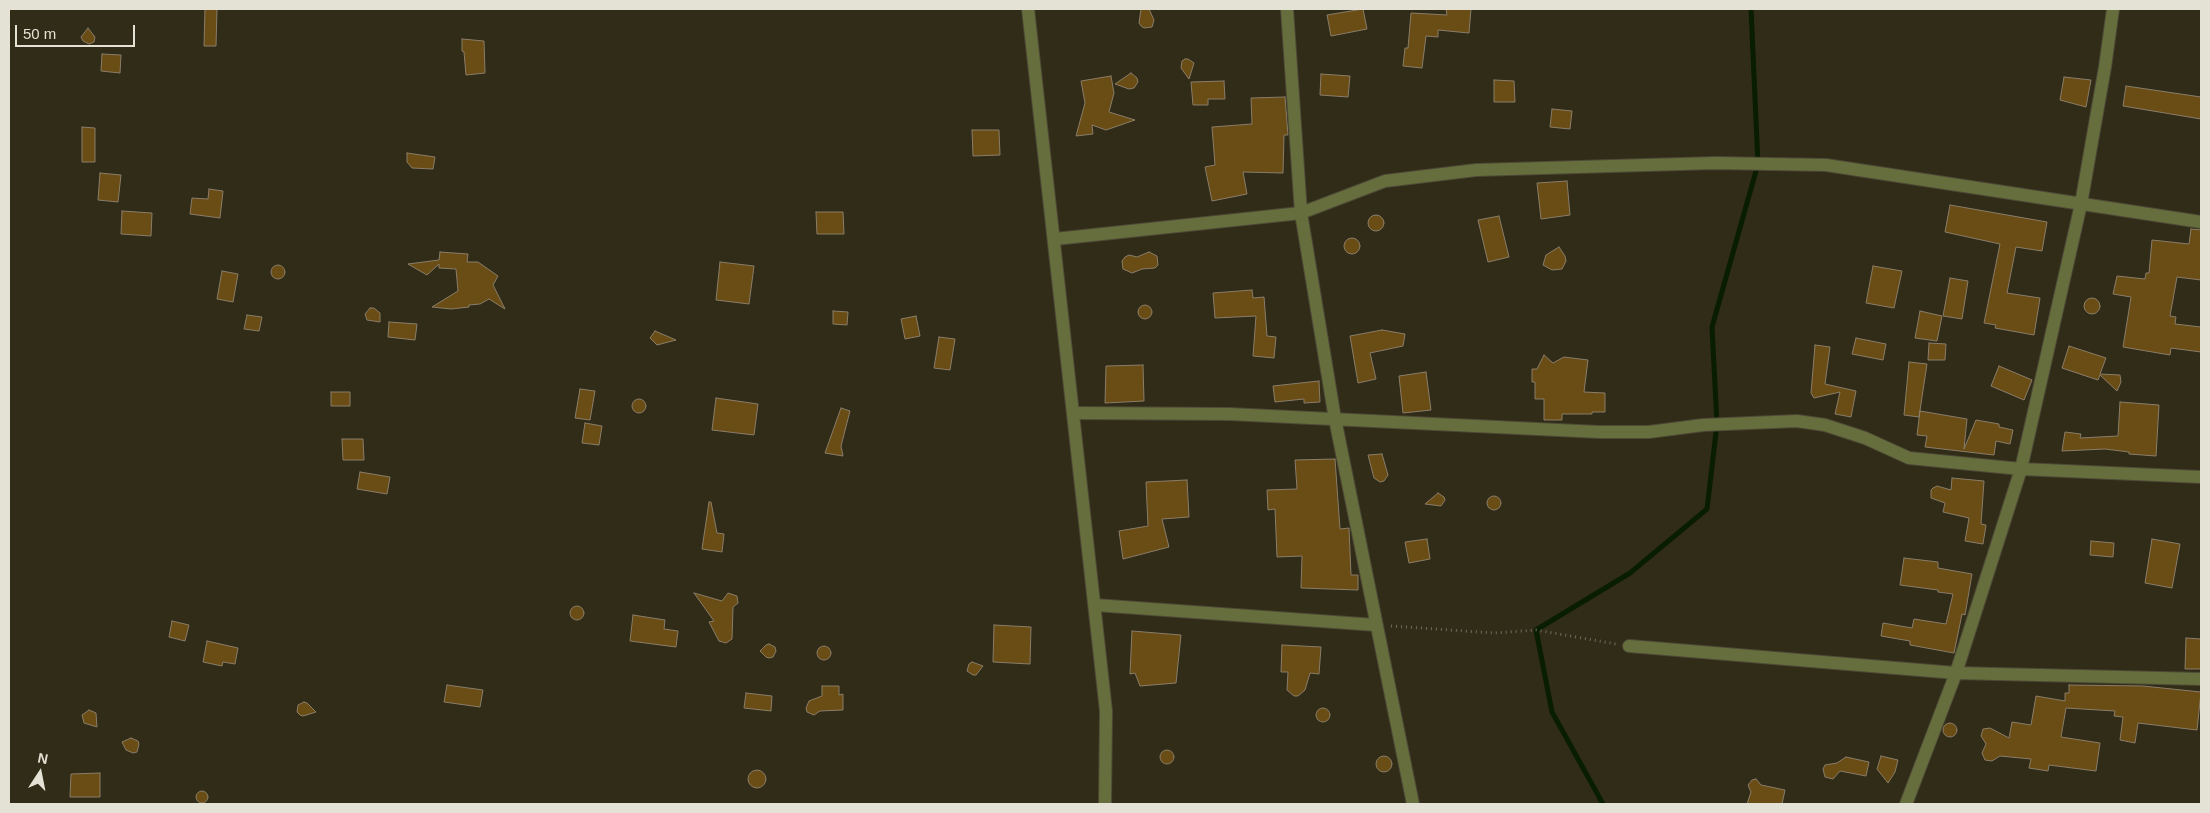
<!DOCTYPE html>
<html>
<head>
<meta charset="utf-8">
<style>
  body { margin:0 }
  #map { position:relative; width:2210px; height:813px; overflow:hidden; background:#302c18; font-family:Helvetica,sans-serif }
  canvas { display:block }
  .frame { position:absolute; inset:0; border:10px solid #e4e2d5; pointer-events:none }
  .north { position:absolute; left:15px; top:748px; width:50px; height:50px; -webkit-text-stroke:4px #302c18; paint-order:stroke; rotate:11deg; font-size:14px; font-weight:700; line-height:20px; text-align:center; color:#e4e2d5 }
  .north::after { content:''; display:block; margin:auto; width:18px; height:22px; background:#e4e2d5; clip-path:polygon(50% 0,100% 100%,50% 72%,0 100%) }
  .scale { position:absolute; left:15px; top:25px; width:120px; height:22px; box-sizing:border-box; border:2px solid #e4e2d5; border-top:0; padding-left:6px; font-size:15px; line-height:18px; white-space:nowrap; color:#e4e2d5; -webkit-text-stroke:4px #302c18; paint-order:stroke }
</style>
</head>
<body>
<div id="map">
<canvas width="2210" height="813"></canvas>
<div class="frame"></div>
<div class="north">N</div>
<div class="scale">50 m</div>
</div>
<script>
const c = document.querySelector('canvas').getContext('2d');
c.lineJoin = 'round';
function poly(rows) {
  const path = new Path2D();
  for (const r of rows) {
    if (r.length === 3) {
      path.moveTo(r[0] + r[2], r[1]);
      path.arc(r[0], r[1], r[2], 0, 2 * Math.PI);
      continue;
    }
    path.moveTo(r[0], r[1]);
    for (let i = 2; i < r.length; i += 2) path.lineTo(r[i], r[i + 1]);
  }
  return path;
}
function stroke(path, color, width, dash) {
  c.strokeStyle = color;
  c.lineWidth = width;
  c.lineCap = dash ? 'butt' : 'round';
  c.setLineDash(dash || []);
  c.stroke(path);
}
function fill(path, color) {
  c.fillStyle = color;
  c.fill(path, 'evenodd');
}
const stream = poly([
  [1603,804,1552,712,1536,630,1630,573,1707,509,1717,424,1712,327,1758,164,1751,9]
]);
const building = poly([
  [205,9,217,9,216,46,204,46,205,9],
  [1141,9,1149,9,1154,20,1152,27,1144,28,1141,26,1139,23,1141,9],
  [1363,9,1367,29,1331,36,1327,15,1363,9],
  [1446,9,1471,9,1469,33,1438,30,1438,37,1426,36,1422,68,1403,66,1405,48,1408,48,1411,13,1447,15,1446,9],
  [88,28,95,37,94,42,89,44,83,41,81,37,88,28],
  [462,39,484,41,485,73,466,75,464,52,462,51,462,39],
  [102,54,121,55,120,73,101,71,102,54],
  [1185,59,1188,59,1194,63,1189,79,1181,68,1182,61,1185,59],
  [1131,73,1137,78,1138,82,1134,88,1129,89,1115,84,1131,73],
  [1321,74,1350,76,1348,97,1320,95,1321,74],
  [1111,76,1114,93,1109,112,1135,120,1106,130,1092,125,1093,134,1076,136,1085,103,1081,81,1111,76],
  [2064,77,2091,80,2086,107,2060,100,2064,77],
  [1494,80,1514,81,1515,102,1494,102,1494,80],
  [1224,81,1225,99,1208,99,1208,105,1193,105,1191,82,1224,81],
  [2126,86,2201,97,2201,119,2123,106,2126,86],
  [1285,97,1288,135,1284,135,1283,173,1243,172,1247,194,1212,201,1205,167,1215,165,1212,127,1252,124,1251,98,1285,97],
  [1552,109,1572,111,1570,129,1550,127,1552,109],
  [82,127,95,128,95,162,82,162,82,127],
  [972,130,999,130,1000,155,973,156,972,130],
  [407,153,435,157,433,169,412,168,407,162,407,153],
  [100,173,121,175,118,202,98,200,100,173],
  [1567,181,1570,215,1541,219,1537,183,1567,181],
  [209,189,223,191,220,218,190,214,192,198,208,199,209,189],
  [1950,205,2047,222,2042,251,2016,247,2007,293,2040,298,2034,335,1995,328,1996,325,1984,323,2000,244,1945,232,1950,205],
  [122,211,152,213,151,236,121,234,122,211],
  [816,212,843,212,844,234,817,234,816,212],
  [1376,223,8],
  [1499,216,1509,257,1488,262,1478,220,1499,216],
  [2191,229,2201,230,2201,280,2177,277,2170,316,2176,317,2175,324,2201,327,2201,352,2171,348,2170,355,2123,347,2131,297,2113,294,2117,276,2145,279,2146,273,2149,273,2152,240,2189,244,2191,229],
  [1352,246,8],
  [1559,247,1565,256,1566,261,1562,269,1552,270,1543,265,1546,255,1559,247],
  [440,252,468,254,467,262,478,262,498,276,493,285,505,309,489,299,480,304,469,305,469,307,451,309,432,307,458,291,456,269,439,268,439,264,427,275,408,264,439,260,440,252],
  [1149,252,1157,256,1158,265,1155,268,1142,269,1132,273,1123,269,1122,261,1125,257,1129,255,1137,257,1149,252],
  [720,262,754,266,749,304,716,300,720,262],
  [278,272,7],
  [1873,266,1902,271,1894,308,1866,303,1873,266],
  [222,271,238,274,233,302,217,299,222,271],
  [1950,278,1968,281,1962,319,1943,316,1950,278],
  [1252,290,1253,298,1264,297,1267,336,1276,337,1274,358,1253,356,1256,316,1215,318,1213,293,1252,290],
  [2092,306,8],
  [1145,312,7],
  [370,308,374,308,380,313,380,322,367,320,365,314,370,308],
  [833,311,848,312,847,325,833,324,833,311],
  [1920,311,1942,316,1937,341,1915,338,1920,311],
  [247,315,262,317,259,331,244,329,247,315],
  [916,316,920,336,905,339,901,319,916,316],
  [389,322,417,324,415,340,388,337,389,322],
  [1382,330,1405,334,1403,346,1370,353,1376,379,1358,383,1350,336,1382,330],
  [655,331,676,340,657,345,650,338,655,331],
  [939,337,955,339,950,370,934,368,939,337],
  [1856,338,1886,344,1883,360,1852,354,1856,338],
  [1929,343,1946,344,1945,360,1928,360,1929,343],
  [1815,345,1830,347,1825,384,1856,391,1851,417,1835,414,1840,392,1814,398,1811,393,1815,345],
  [2069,346,2106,358,2100,374,2120,375,2121,382,2117,391,2100,375,2098,380,2062,368,2069,346],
  [1544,355,1553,363,1564,357,1588,360,1584,392,1605,393,1605,412,1592,412,1592,414,1562,414,1562,420,1544,420,1544,399,1535,399,1535,382,1532,382,1532,369,1537,369,1544,355],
  [1909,362,1927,364,1919,417,1904,415,1909,362],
  [1143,365,1144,401,1105,403,1106,366,1143,365],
  [1999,366,2032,380,2024,400,1991,386,1999,366],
  [1426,372,1431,410,1403,413,1399,376,1426,372],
  [1319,381,1320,402,1304,403,1304,399,1275,402,1273,386,1319,381],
  [580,389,595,391,590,420,575,418,580,389],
  [331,392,350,392,350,406,331,406,331,392],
  [716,398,758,404,754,435,712,430,716,398],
  [639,406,7],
  [2120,402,2159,405,2156,456,2129,454,2129,452,2105,449,2062,451,2065,432,2081,434,2080,438,2118,436,2120,402],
  [841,408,850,411,841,446,843,456,825,453,841,408],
  [1920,411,1967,419,1964,449,1976,420,1999,424,1999,427,2013,430,2010,444,1996,441,1994,455,1925,447,1927,436,1917,435,1920,411],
  [585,423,602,426,599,445,582,443,585,423],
  [342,439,363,439,364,460,343,460,342,439],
  [1382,454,1388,475,1384,481,1380,482,1374,478,1368,455,1382,454],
  [1335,459,1340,529,1349,528,1351,575,1358,575,1358,590,1301,588,1302,556,1277,557,1275,509,1268,510,1267,490,1297,489,1295,460,1335,459],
  [360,472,390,477,387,494,357,489,360,472],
  [1952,478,1984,481,1981,524,1986,525,1983,544,1965,541,1969,518,1943,512,1945,503,1931,498,1931,490,1933,488,1937,486,1951,490,1952,478],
  [1187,480,1189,517,1162,519,1169,547,1123,559,1119,531,1148,526,1146,482,1187,480],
  [1438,493,1444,497,1445,500,1441,506,1425,504,1438,493],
  [1494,503,7],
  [709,502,711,502,717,533,724,534,722,552,702,549,709,502],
  [1427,539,1430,559,1409,563,1405,542,1427,539],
  [2152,539,2180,544,2172,588,2145,583,2152,539],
  [2091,541,2114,543,2113,557,2090,555,2091,541],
  [1904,558,1938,562,1938,568,1972,574,1965,615,1962,614,1954,653,1910,645,1910,641,1881,636,1883,623,1912,628,1914,619,1946,624,1953,594,1938,592,1938,590,1900,585,1904,558],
  [694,593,722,601,728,593,737,596,738,603,733,607,732,639,726,643,719,641,709,622,714,621,694,593],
  [577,613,7],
  [633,615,665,620,664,629,678,631,676,647,630,641,633,615],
  [172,621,189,625,185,641,169,637,172,621],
  [994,625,1031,627,1030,664,993,662,994,625],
  [1132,631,1181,635,1176,683,1140,686,1135,673,1130,674,1132,631],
  [2186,638,2201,639,2201,669,2185,669,2186,638],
  [207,641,238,648,235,664,223,662,222,666,203,662,207,641],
  [769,644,775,647,776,651,773,657,769,658,766,657,760,651,766,645,769,644],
  [1282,645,1321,647,1319,674,1310,673,1305,690,1298,696,1294,696,1287,690,1288,672,1281,672,1282,645],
  [824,653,7],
  [972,662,983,666,976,675,973,675,967,671,969,664,972,662],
  [447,685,483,690,480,707,444,702,447,685],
  [2069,685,2143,686,2201,692,2197,730,2138,723,2135,743,2120,740,2123,717,2114,716,2115,711,2066,708,2061,737,2100,743,2096,771,2049,765,2048,771,2029,768,2031,759,2000,756,1992,761,1985,760,1982,753,1986,744,1981,736,1983,729,1990,728,2009,738,2012,722,2031,725,2036,696,2065,701,2065,693,2069,693,2069,685],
  [822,686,839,686,839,695,843,694,843,710,820,711,814,715,807,712,806,708,809,701,822,696,822,686],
  [746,693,772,696,771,711,744,708,746,693],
  [304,702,307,703,316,712,303,716,300,715,297,712,298,705,304,702],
  [1323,715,7],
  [89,710,96,713,97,727,84,723,82,715,89,710],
  [1950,730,7],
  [131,738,138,741,139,744,137,752,133,753,126,750,122,742,131,738],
  [1167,757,7],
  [1881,756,1898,760,1895,772,1888,783,1877,769,1881,756],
  [1384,764,8],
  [1846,757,1869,762,1866,776,1840,771,1833,779,1825,777,1823,769,1825,765,1837,763,1846,757],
  [757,779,9],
  [100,773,100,797,70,797,71,774,100,773],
  [1756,779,1761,785,1785,790,1782,804,1747,804,1751,792,1748,785,1752,780,1756,779],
  [202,797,6]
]);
const path = poly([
  [1391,626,1494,633,1536,630,1616,644]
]);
const minor = poly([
  [1287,9,1301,213,1335,419,1413,804],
  [1055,239,1301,213,1385,181,1476,170,1715,163,1826,165,2201,222],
  [1074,413,1229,414,1599,432,1649,432,1703,425,1797,421,1825,425,1865,438,1909,458,2021,469,2201,477],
  [1095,605,1376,625],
  [1629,646,1956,673,2201,679],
  [1906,804,1956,673,2021,469,2081,204,2105,67,2113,9]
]);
const tertiary = poly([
  [1028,9,1106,711,1105,804]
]);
stroke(stream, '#091d00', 5);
fill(building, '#6a4c15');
stroke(building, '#8a7d69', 1);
stroke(minor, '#4d4936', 14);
stroke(tertiary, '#4d4936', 14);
stroke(path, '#6f6c5a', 3, [1, 4]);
stroke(minor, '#666e3d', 12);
stroke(tertiary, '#666e3d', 12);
</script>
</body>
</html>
